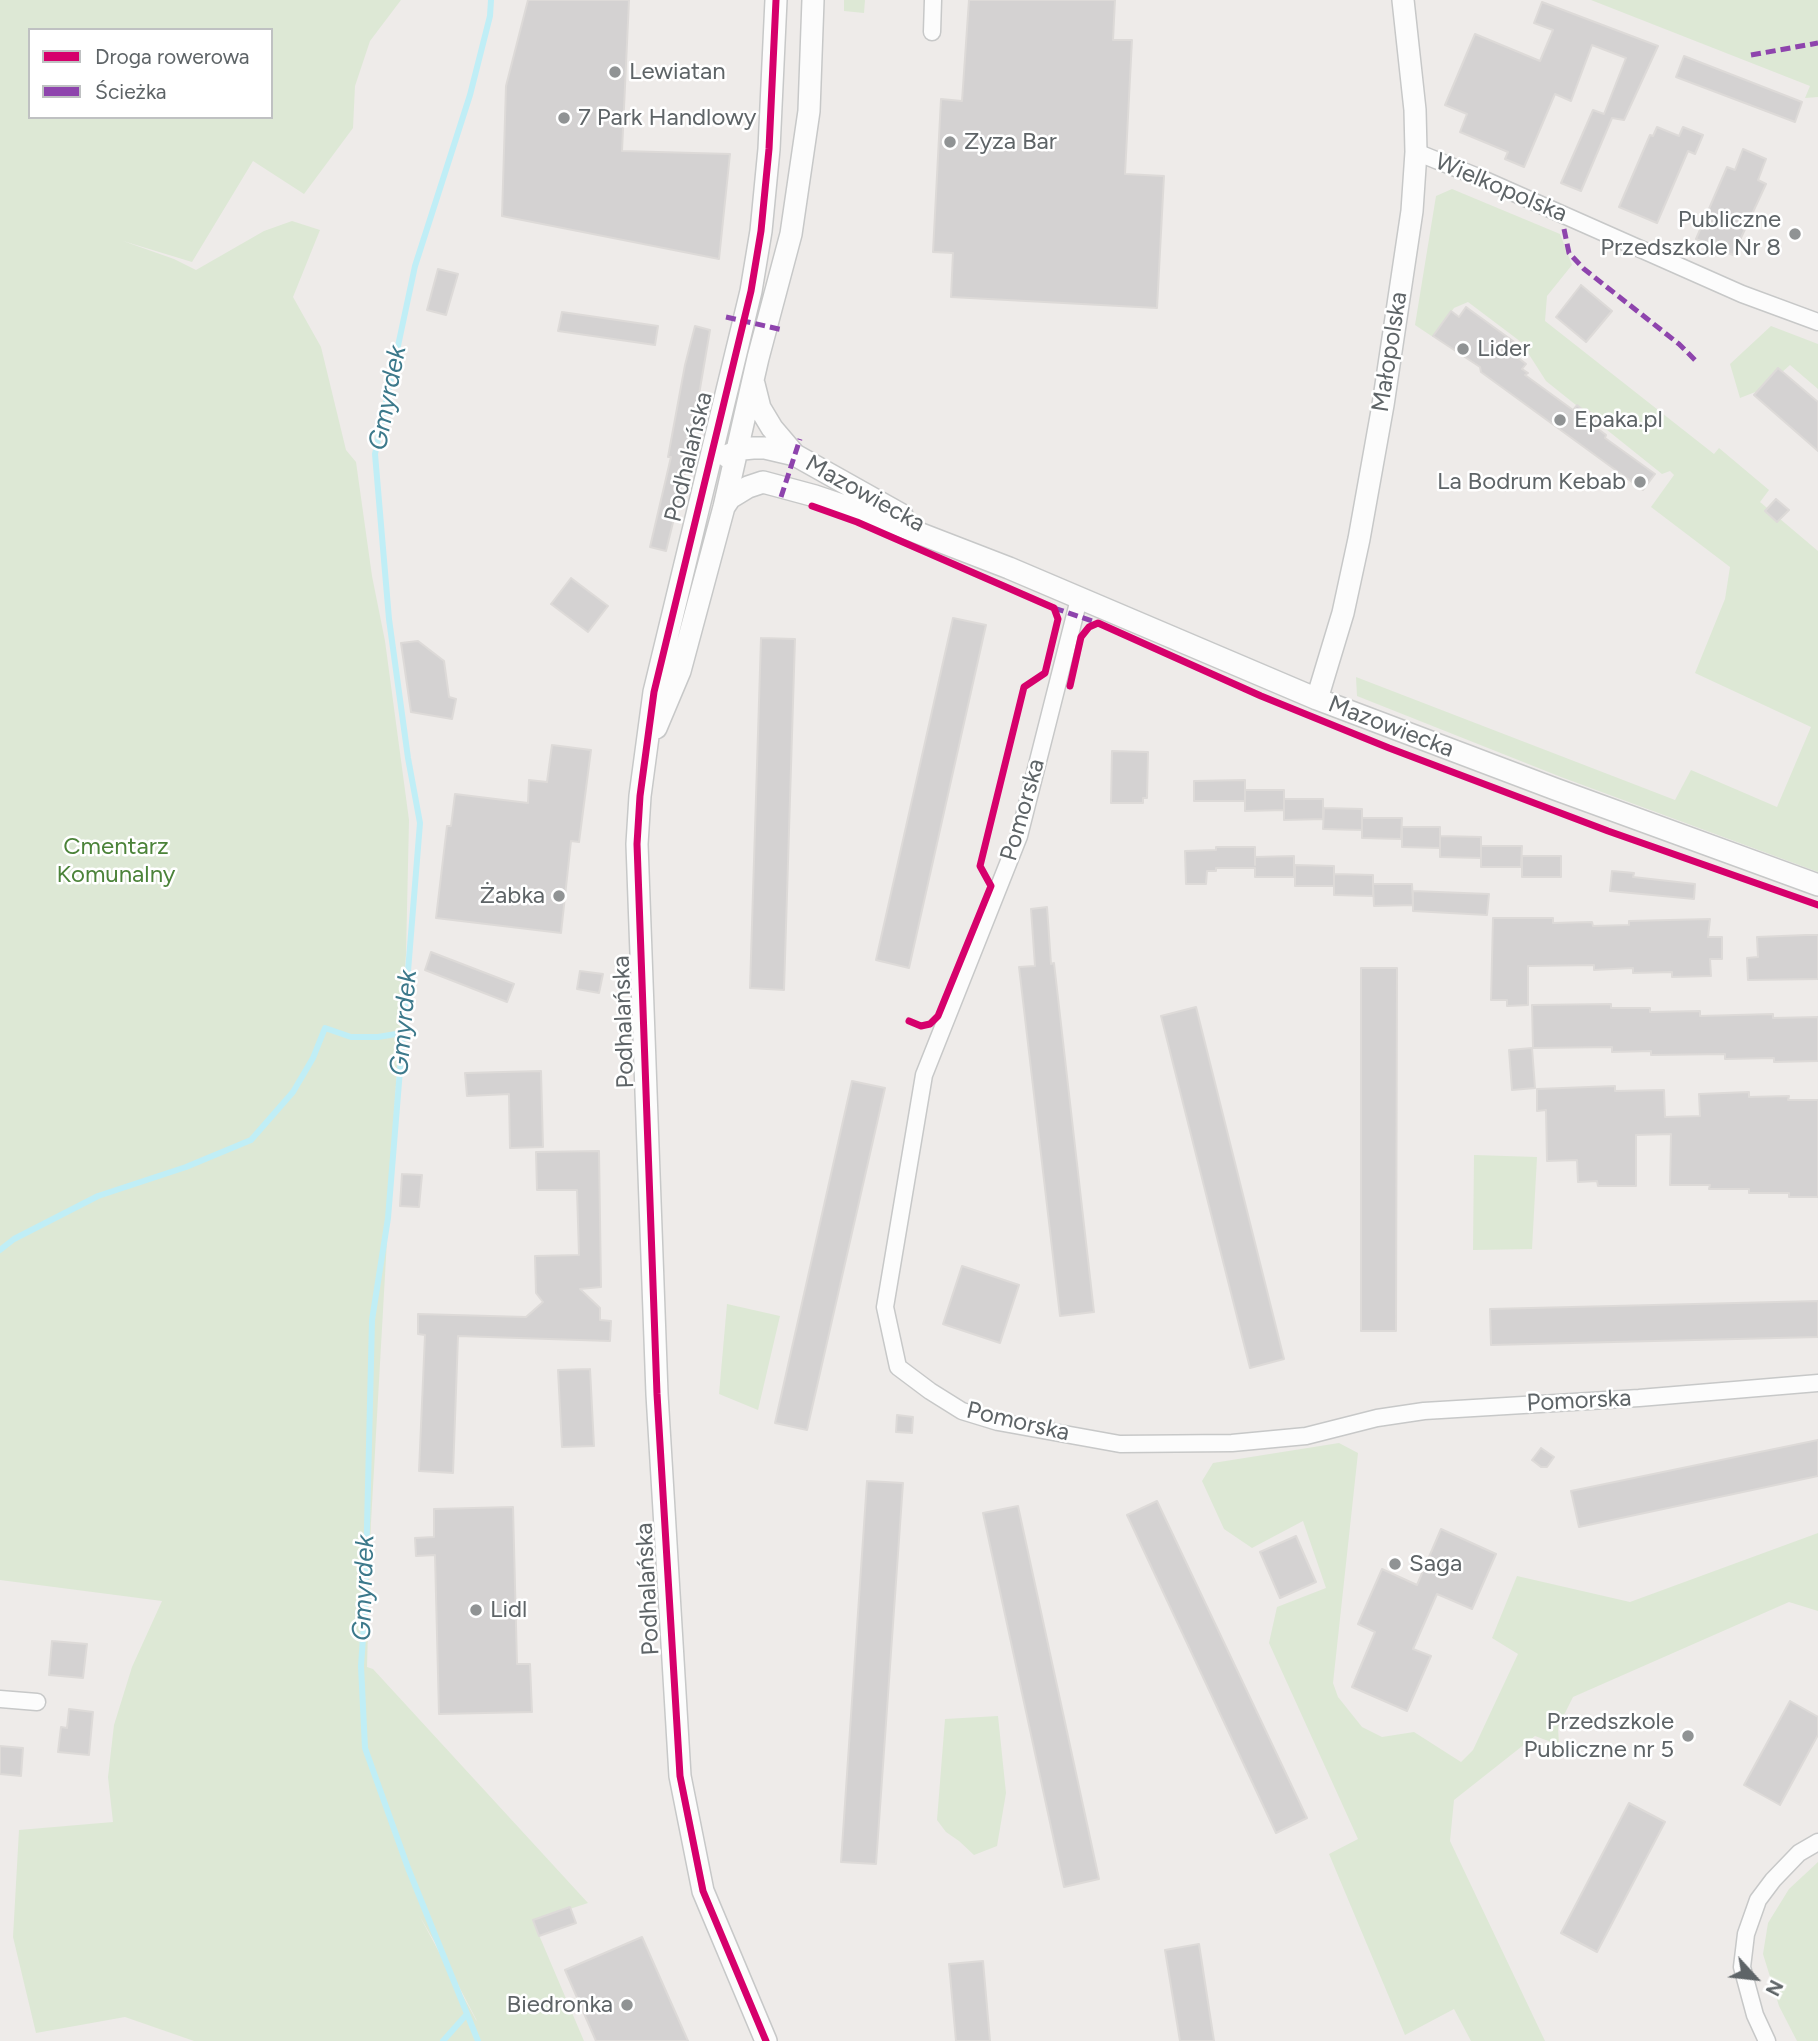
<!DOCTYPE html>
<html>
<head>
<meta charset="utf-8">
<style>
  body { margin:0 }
  #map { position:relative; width:1818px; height:2041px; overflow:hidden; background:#eeebe9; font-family:Figtree,sans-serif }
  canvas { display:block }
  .legend { position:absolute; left:28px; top:28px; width:245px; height:91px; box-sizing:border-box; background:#fff; border:2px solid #bfc1c2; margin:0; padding:9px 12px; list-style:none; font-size:21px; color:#5e6467 }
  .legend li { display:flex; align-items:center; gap:14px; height:35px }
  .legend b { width:35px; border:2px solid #bfc1c2 }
  .north { position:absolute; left:1720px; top:1943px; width:70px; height:70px; -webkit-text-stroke:5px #fff; paint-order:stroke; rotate:117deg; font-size:19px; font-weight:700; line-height:28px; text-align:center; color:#5e6467 }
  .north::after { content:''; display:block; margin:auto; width:24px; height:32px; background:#5e6467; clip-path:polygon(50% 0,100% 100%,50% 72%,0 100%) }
</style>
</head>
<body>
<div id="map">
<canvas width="1818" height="2041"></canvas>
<ul class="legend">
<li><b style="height:9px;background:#d6006c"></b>Droga rowerowa</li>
<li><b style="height:9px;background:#8e44ad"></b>Ścieżka</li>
</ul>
<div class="north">N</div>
</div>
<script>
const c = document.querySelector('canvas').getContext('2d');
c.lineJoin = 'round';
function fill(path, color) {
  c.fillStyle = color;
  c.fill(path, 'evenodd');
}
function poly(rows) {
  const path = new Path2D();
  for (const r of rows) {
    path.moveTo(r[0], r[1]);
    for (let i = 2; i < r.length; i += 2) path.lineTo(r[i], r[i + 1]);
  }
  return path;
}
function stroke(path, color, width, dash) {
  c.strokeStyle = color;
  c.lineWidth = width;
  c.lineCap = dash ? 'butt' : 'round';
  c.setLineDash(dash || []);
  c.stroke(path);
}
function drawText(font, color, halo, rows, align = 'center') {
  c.font = font + ' Figtree,sans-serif';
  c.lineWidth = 5;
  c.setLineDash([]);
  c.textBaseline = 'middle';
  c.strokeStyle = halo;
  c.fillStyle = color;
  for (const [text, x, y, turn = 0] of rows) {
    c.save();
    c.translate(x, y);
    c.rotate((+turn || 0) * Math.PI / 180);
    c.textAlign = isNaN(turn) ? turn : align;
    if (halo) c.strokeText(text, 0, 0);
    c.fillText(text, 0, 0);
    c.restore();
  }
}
const green = poly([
  [0,0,401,0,370,41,355,86,353,128,304,194,253,161,192,262,123,241,174,259,196,270,264,231,292,221,320,230,293,297,321,347,346,450,356,462,372,576,385,641,409,820,406,954,395,1099,371,1522,367,1667,373,1669,588,1903,533,1921,584,2041,194,2041,125,2017,36,2033,13,1937,19,1830,113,1822,108,1777,114,1725,132,1667,162,1601,0,1580],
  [30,30,271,30,271,117,30,117],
  [419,1915,444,1958,477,2021,476,2020],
  [844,0,865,0,864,13,844,11],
  [1591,0,1818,0,1818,97,1805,98,1810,86],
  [1452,189,1560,234,1572,265,1547,296,1545,321,1714,454,1719,448,1769,490,1760,502,1818,551,1818,872,1561,777,1357,696,1356,677,1675,800,1691,770,1777,807,1811,727,1695,673,1725,599,1730,567,1651,507,1674,475,1670,471,1662,474,1546,381,1521,342,1468,302,1454,308,1433,337,1415,325,1436,196],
  [1771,326,1818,344,1818,389,1790,365,1763,389,1740,398,1730,364],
  [1474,1155,1537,1157,1532,1249,1473,1250],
  [727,1304,780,1316,758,1410,719,1394],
  [1339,1443,1358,1453,1333,1683,1338,1697,1362,1727,1382,1737,1414,1732,1461,1762,1473,1750,1518,1654,1492,1638,1517,1576,1630,1602,1818,1533,1818,1611,1789,1602,1573,1697,1558,1727,1559,1745,1535,1736,1454,1800,1450,1841,1545,2041,1471,2041,1454,2009,1405,2035,1329,1854,1358,1839,1269,1643,1277,1607,1326,1588,1303,1521,1252,1548,1224,1529,1202,1481,1213,1463],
  [998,1716,1006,1793,997,1846,974,1855,959,1841,946,1832,937,1820,945,1719],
  [1818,1862,1818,2041,1797,2041,1779,2006,1763,1954,1768,1923,1789,1889]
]);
const stream = poly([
  [0,1250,14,1239,98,1196,186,1167,251,1140,293,1092,313,1058,325,1028,351,1037,378,1037,402,1033],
  [443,2041,467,2014],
  [478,2041,408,1868,365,1748,361,1666,365,1609,372,1320,388,1218,420,823,408,758,389,619,375,454,415,266,470,95,490,16,491,0]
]);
const building = poly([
  [528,0,629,0,622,151,730,154,719,259,502,216,506,86,528,0],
  [969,0,1115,0,1113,40,1132,40,1125,174,1164,176,1157,308,951,297,953,253,933,252,941,99,962,101,969,0],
  [1542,2,1658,46,1624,120,1612,118,1581,191,1561,183,1593,110,1604,114,1626,58,1592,45,1571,101,1555,94,1524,167,1505,159,1508,152,1460,132,1467,114,1445,105,1475,34,1540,61,1553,30,1534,23,1542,2],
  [1684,56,1802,102,1795,122,1676,77,1684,56],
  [1657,127,1679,136,1683,127,1703,135,1695,154,1688,151,1657,223,1619,207,1650,135,1653,136,1657,127],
  [1743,149,1766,159,1758,180,1766,184,1733,255,1696,239,1727,167,1735,170,1743,149],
  [438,269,458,274,446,315,427,310,438,269],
  [1581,285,1612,311,1586,342,1556,317,1581,285],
  [1466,307,1517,344,1511,352,1526,364,1522,369,1528,373,1525,375,1573,410,1577,405,1584,411,1586,409,1598,419,1593,425,1606,435,1605,438,1655,474,1643,490,1481,372,1480,367,1433,336,1451,311,1459,317,1466,307],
  [562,312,658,326,655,345,558,331,562,312],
  [695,326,710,330,687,465,666,551,650,547,671,457,668,457,685,365,695,326],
  [1778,368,1818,402,1818,451,1754,395,1778,368],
  [1776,499,1789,510,1777,522,1765,511,1776,499],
  [571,578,608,606,588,632,551,604,571,578],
  [953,618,986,625,909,968,876,960,953,618],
  [761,638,795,639,784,990,750,988,761,638],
  [418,641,444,661,449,697,456,699,452,719,411,712,401,643,418,641],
  [552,745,591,750,579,842,571,841,561,933,436,918,447,826,451,826,455,794,528,803,529,780,547,782,552,745],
  [1112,751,1148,752,1147,798,1143,798,1143,803,1111,803,1112,751],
  [1245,780,1245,801,1194,801,1194,781,1245,780],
  [1245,790,1284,790,1284,810,1245,811,1245,790],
  [1284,799,1323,799,1323,819,1284,820,1284,799],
  [1324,808,1362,809,1362,830,1323,829,1324,808],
  [1362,818,1402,818,1401,839,1362,838,1362,818],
  [1402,827,1440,827,1440,848,1402,847,1402,827],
  [1440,836,1481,837,1481,858,1440,857,1440,836],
  [1481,846,1522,846,1521,867,1481,867,1481,846],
  [1216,847,1255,847,1255,865,1255,857,1294,856,1294,877,1255,877,1255,868,1216,868,1216,871,1207,871,1206,884,1186,884,1185,851,1216,850,1216,847],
  [1522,856,1561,856,1561,877,1522,877,1522,856],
  [1295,865,1334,866,1334,886,1295,886,1295,865],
  [1612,871,1634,873,1633,877,1695,884,1694,899,1610,891,1612,871],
  [1334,874,1373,875,1373,896,1334,895,1334,874],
  [1373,884,1412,884,1413,905,1374,906,1373,884],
  [1413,891,1489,894,1487,915,1413,911,1413,891],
  [1047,907,1051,964,1054,963,1094,1312,1060,1316,1019,967,1035,966,1031,909,1047,907],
  [1493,918,1553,918,1553,923,1592,922,1593,926,1629,925,1629,921,1710,919,1708,937,1722,937,1722,959,1710,959,1711,976,1672,977,1672,972,1633,973,1633,968,1594,970,1594,965,1528,966,1528,1005,1507,1006,1507,1000,1491,1000,1493,918],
  [1806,935,1818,935,1818,979,1748,980,1747,958,1758,957,1757,937,1806,935],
  [431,952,514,984,507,1002,425,970,431,952],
  [1361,968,1397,968,1396,1331,1361,1331,1361,968],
  [580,971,603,974,599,993,577,989,580,971],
  [1611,1004,1611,1008,1650,1008,1650,1012,1700,1011,1700,1016,1773,1014,1773,1018,1818,1017,1818,1061,1774,1062,1774,1058,1725,1059,1725,1054,1651,1055,1651,1051,1612,1052,1612,1047,1533,1048,1532,1005,1611,1004],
  [1196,1007,1284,1359,1250,1368,1161,1016,1196,1007],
  [1532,1048,1535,1088,1512,1090,1509,1050,1532,1048],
  [541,1071,543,1147,510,1148,509,1094,467,1096,465,1073,541,1071],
  [852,1081,885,1088,807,1430,775,1423,852,1081],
  [1615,1086,1615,1091,1664,1090,1665,1117,1700,1116,1699,1094,1749,1092,1749,1097,1789,1096,1788,1100,1818,1100,1818,1197,1789,1197,1789,1193,1749,1193,1749,1189,1709,1189,1710,1185,1670,1185,1671,1134,1636,1135,1636,1186,1598,1186,1597,1181,1578,1182,1577,1160,1547,1161,1546,1110,1537,1111,1537,1089,1615,1086],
  [599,1151,601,1287,580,1289,600,1308,600,1320,611,1321,610,1341,458,1336,453,1473,419,1471,425,1335,418,1334,418,1314,526,1317,543,1302,536,1293,535,1256,579,1255,577,1190,537,1190,536,1152,599,1151],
  [402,1174,422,1175,419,1207,400,1206,402,1174],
  [962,1266,1019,1285,1000,1343,943,1324,962,1266],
  [1818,1301,1818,1337,1491,1345,1490,1309,1818,1301],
  [590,1369,594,1446,562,1447,558,1370,590,1369],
  [897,1415,913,1417,912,1433,896,1432,897,1415],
  [1818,1440,1818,1476,1579,1527,1571,1491,1818,1440],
  [1541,1448,1554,1457,1547,1467,1541,1467,1532,1460,1541,1448],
  [867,1481,903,1483,876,1864,841,1862,867,1481],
  [1157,1501,1307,1818,1276,1833,1127,1515,1157,1501],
  [1018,1506,1099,1879,1064,1887,983,1513,1018,1506],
  [513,1507,517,1664,530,1664,532,1712,439,1714,435,1555,416,1556,415,1538,434,1537,434,1509,513,1507],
  [1441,1529,1496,1554,1472,1609,1437,1594,1413,1649,1431,1656,1407,1711,1352,1687,1375,1632,1358,1624,1382,1569,1417,1585,1441,1529],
  [1296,1536,1316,1582,1280,1598,1260,1552,1296,1536],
  [52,1641,87,1644,83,1678,49,1675,52,1641],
  [1790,1701,1818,1717,1818,1735,1780,1805,1744,1785,1790,1701],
  [69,1709,93,1712,89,1755,58,1752,61,1727,67,1728,69,1709],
  [0,1746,23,1748,21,1776,0,1774,0,1746],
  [1629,1803,1665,1822,1597,1952,1561,1933,1629,1803],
  [570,1907,576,1923,539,1936,533,1920,570,1907],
  [642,1937,688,2041,596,2041,565,1970,642,1937],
  [1199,1944,1214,2041,1180,2041,1165,1950,1199,1944],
  [983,1961,990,2041,956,2041,949,1964,983,1961]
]);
const minor = poly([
  [932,32,933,0],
  [1416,152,1478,177,1742,294,1818,322],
  [1079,599,1019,836,924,1075,885,1307,898,1367,930,1391,962,1411,998,1422,1120,1444,1232,1443,1306,1436,1377,1418,1424,1411,1639,1398,1818,1383],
  [0,1699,37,1702],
  [1767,2041,1755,2015,1742,1967,1746,1934,1758,1900,1773,1880,1799,1853,1818,1842]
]);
const tertiary = poly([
  [754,384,760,408,772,428,795,455,902,515],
  [726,456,743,449,753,448,765,448,795,455],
  [724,507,730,498,748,487,763,482,815,496,877,517,1009,568,1317,699,1555,789,1818,885],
  [1317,699,1343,613,1359,539,1383,405,1412,211,1416,152,1415,110,1403,0],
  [656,728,680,671,724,507,758,358,791,234,809,111,813,0],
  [766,2041,703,1891,680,1776,657,1394,637,844,640,796,654,692,751,291,761,231,769,149,776,0]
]);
const quiet = poly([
  [1751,55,1818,43],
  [1564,229,1569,253,1584,269,1679,344,1695,360],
  [726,317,783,330],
  [781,497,800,439],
  [1054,608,1098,623]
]);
const cycleway = poly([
  [812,506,857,522,1054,608,1058,619,1045,673,1024,687,980,866,991,886,938,1016,930,1024,921,1026,909,1021],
  [1070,686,1081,637,1089,627,1098,623,1261,696,1389,748,1608,831,1818,905],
  [766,2041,703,1891,680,1776,657,1394,637,844,640,796,654,692,751,291,761,231,769,149,776,0]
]);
const markers = [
  [615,72,7,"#909394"],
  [564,118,7,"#909394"],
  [950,142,7,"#909394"],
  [1795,234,7,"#909394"],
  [1463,349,7,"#909394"],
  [1560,420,7,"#909394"],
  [1640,482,7,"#909394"],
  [559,896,7,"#909394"],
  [1395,1564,7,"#909394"],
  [476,1610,7,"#909394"],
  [1688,1736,7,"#909394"],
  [627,2005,7,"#909394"]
];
const poiNames = [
  ["Lewiatan",629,72],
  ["7 Park Handlowy",578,118],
  ["Zyza Bar",964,142],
  ["Publiczne",1781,220,"right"],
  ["Przedszkole Nr 8",1781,248,"right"],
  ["Lider",1477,349],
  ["Epaka.pl",1574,420],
  ["La Bodrum Kebab",1626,482,"right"],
  ["Żabka",545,896,"right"],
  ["Saga",1409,1564],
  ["Lidl",490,1610],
  ["Przedszkole",1674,1722,"right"],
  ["Publiczne nr 5",1674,1750,"right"],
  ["Biedronka",613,2005,"right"]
];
const streetNames = [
  ["Wielkopolska",1501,188,23],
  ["Małopolska",1390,352,-81],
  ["Podhalańska",689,457,-76],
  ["Mazowiecka",865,494,29],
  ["Mazowiecka",1391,727,21],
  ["Pomorska",1023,810,-74],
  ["Podhalańska",624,1022,-92],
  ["Pomorska",1579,1401,-3],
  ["Pomorska",1018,1422,13],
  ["Podhalańska",648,1589,-93]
];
const parkNames = [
  ["Cmentarz",116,847],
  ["Komunalny",116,875]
];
const waterNames = [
  ["Gmyrdek",388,398,-79],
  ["Gmyrdek",404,1023,-85],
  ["Gmyrdek",364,1588,-88]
];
fill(green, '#dde8d5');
stroke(stream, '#c0eef6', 6);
fill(building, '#d4d2d2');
stroke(building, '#dddad8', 2);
stroke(minor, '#c7c8c8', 19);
stroke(tertiary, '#c7c8c8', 24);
stroke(minor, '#fcfcfc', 16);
stroke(tertiary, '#fcfcfc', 21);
stroke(quiet, '#8e44ad', 5, [10, 5]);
stroke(cycleway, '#d6006c', 7);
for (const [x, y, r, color] of markers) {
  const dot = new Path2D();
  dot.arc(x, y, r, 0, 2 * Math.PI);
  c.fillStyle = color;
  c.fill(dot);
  stroke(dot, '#fff', 2.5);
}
drawText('24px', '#5e6467', '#fff', poiNames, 'left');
drawText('24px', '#5e6467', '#fff', streetNames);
drawText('24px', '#4b8339', '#fff', parkNames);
drawText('italic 26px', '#3c798b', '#fff', waterNames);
</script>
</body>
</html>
